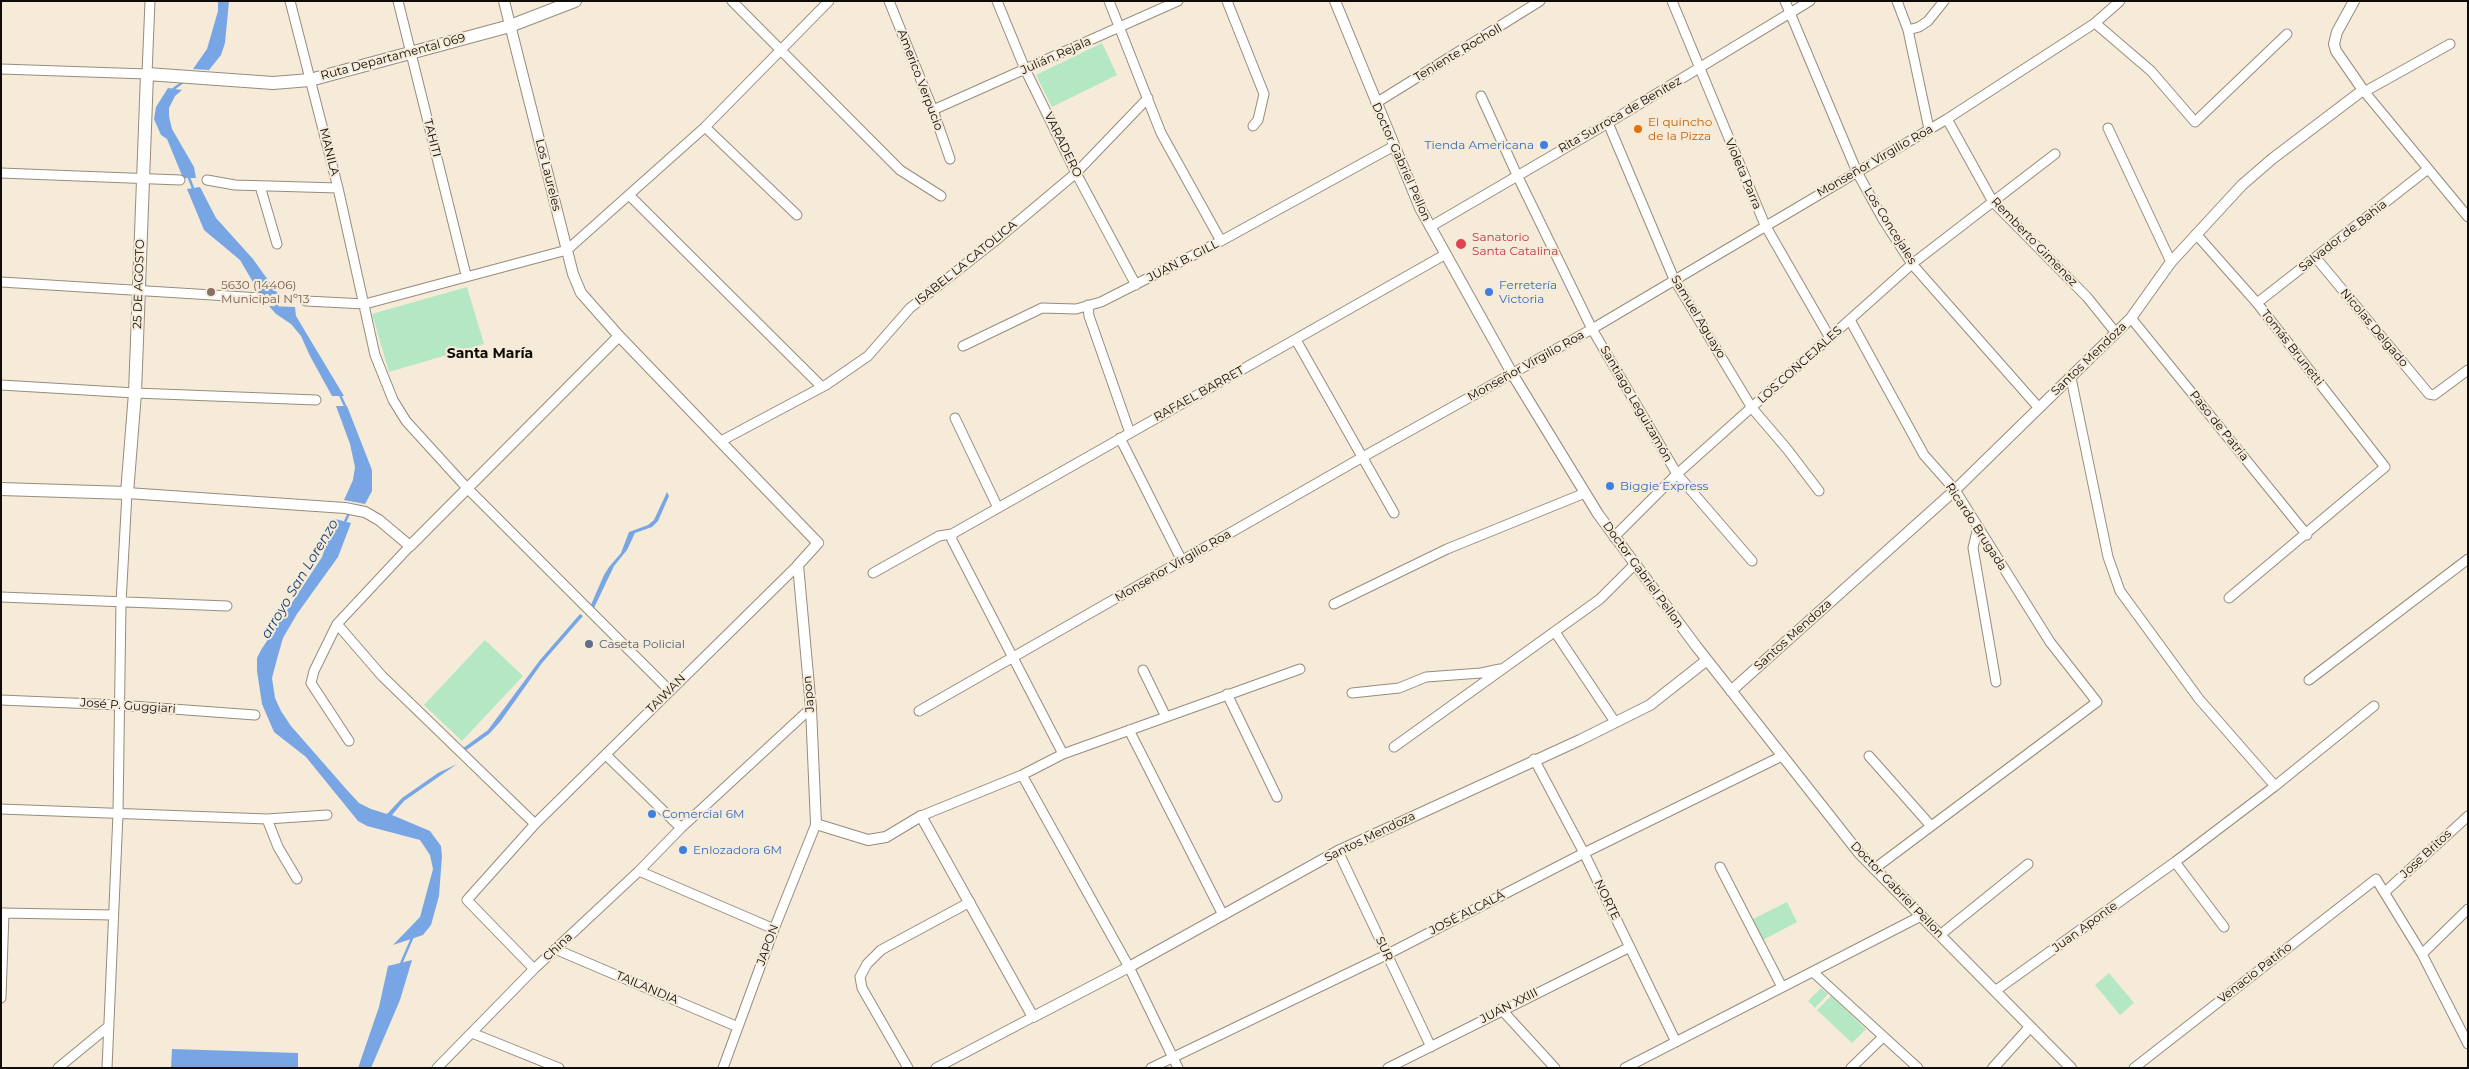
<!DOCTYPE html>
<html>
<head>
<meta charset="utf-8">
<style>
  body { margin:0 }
  #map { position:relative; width:2469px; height:1069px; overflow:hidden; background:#f6ebd9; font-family:Montserrat,sans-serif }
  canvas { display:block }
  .frame { position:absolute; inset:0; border:2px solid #0f0b06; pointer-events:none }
</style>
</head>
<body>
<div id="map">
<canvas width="2469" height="1069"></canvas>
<div class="frame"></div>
</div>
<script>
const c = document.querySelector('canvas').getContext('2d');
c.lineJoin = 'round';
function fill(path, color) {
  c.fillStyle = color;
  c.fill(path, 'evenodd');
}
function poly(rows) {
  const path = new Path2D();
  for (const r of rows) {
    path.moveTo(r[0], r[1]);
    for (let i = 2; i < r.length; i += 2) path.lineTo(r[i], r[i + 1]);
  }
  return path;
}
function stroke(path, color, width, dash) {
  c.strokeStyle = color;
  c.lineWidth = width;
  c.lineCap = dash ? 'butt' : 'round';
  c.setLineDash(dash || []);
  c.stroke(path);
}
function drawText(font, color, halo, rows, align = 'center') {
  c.font = font + ' Montserrat,sans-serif';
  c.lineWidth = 4;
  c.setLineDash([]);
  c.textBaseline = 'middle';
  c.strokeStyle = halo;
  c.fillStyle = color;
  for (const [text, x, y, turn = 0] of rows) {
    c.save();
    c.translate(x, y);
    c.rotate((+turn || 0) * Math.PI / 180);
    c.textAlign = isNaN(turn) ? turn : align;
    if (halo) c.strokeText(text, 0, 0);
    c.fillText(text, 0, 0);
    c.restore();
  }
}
const green = poly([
  [1102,43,1117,75,1052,107,1036,75],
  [467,287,484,344,389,372,372,314],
  [485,640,523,676,462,741,424,705],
  [1787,902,1797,922,1763,940,1753,919],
  [2109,973,2134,1003,2120,1015,2095,985],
  [1821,988,1828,994,1815,1008,1808,1001],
  [1831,996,1866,1029,1852,1043,1817,1010]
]);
const water = poly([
  [218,1,229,1,225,43,221,55,209,70,193,69,207,49,218,11],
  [168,88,182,90,175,96,169,108,169,116,172,129,194,167,196,178,183,178,167,139,161,135,154,119,156,107],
  [200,187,216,218,253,259,278,294,260,294,240,260,204,230,187,189],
  [269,306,295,307,296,316,344,396,332,396,310,356,301,336,291,324,276,314],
  [336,406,347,406,372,470,372,491,365,504,344,500,353,480,355,467,350,444],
  [667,492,669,496,658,521,652,527,635,533,627,550,614,566,593,610,590,607,604,575,609,567,621,553,629,532,648,525,654,520],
  [335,519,351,523,338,557,297,614,283,638,277,659,272,678,275,698,281,711,291,726,347,790,359,803,371,809,387,814,402,798,438,773,457,764,404,801,392,815,430,831,441,846,442,856,439,896,431,925,423,935,393,945,420,917,433,869,430,855,420,840,367,826,358,821,306,757,274,732,262,704,257,671,257,658,261,650,322,557],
  [580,614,583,616,542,663,500,722,489,734,465,751,462,749,488,730,540,660],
  [412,960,400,1000,371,1068,358,1068,379,1007,388,966],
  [172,1049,298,1053,298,1068,171,1068]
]);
const stream = poly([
  [172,90,183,82],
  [188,175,194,191],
  [268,291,278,308],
  [340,395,346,408],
  [344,524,350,511],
  [400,966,413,936]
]);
const minor = poly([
  [290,1,338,188,375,355,393,400,406,421,467,488,669,690],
  [398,1,466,275],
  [732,1,900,170,941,196],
  [889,1,933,110,950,159],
  [997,1,1025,69,1076,173,1136,285],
  [1109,1,1161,133,1221,241],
  [1227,1,1264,94,1258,120,1253,126],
  [1672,1,1765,225,1830,338],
  [1785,1,1857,172,1884,221,1912,264,2039,408],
  [1897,1,1908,30,1929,129],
  [2095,23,2151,71,2195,122,2287,34],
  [1908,30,1919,27,1928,21,1944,1],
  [1,69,147,74,150,1],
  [2363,90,2468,217],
  [2364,92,2450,44],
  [1481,96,1517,175,1592,329,1677,474,1752,561],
  [1376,103,1540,1],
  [933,110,1178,1],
  [1947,119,1993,202,2087,297,2116,333],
  [1608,123,1674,279,1752,408,1787,449,1819,491],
  [705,127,797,215],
  [2108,128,2171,262],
  [1,173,180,180],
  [207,180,235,185,338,188],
  [260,186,277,244],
  [630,196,822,387],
  [1430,227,1608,123,1810,1],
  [2196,234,2257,303,2385,467,2229,598],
  [2316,258,2429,394,2434,395,2468,370],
  [1,282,261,298],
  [306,301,365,304,567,250,705,127,829,1],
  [2257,303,2428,169],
  [1088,305,1089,316,1130,433],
  [2131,318,2307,535],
  [1850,320,1924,455,1955,490,2050,642,2097,702,1874,869],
  [1296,340,1394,513],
  [963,346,1042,308,1076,309,1101,302,1221,241,1394,146],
  [2071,378,2108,557,2120,591,2199,699,2275,786],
  [1,385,135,393,316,400],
  [955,418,998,508],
  [1120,438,1182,561],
  [721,441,826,385,868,356,910,308,995,241,1076,173,1148,98],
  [1978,527,1973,548,1996,682],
  [952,534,952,540,1063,754],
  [1614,537,1677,474,1912,264,2055,154],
  [873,573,939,536,952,534,1446,254],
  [1,597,227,606],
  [1334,604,1447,549,1585,493],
  [337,624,382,676,535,824],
  [1555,632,1615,722],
  [1143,670,1166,717],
  [2309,680,2468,559],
  [1352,693,1399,688,1426,677,1481,673,1500,669],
  [1227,694,1277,797],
  [1,700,118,705,255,715],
  [919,711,1361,458,1592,329,1947,119,2095,23,2120,1],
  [1129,730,1223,915],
  [349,741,311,683,314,671,337,624,410,546],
  [1394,747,1600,599,1634,565],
  [606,755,681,828],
  [1869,756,1931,826],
  [1534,759,1584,853,1676,1042],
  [1022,775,1129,967,1178,1068],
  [1,809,267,819,327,815],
  [921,816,1022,775,1063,754,1300,669],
  [267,819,278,847,297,879],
  [1338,851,1431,1047],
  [2175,862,2224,927],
  [1720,867,1782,987],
  [639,871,774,929],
  [2385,892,2468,816],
  [1,913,113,915],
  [1940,935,2028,864],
  [555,949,738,1027],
  [2422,954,2468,909],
  [534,969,467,900,535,824,798,565],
  [1813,972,1918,1068],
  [1995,991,2175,862,2275,786,2374,706],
  [1,998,4,913],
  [1501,1009,1555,1068],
  [472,1033,559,1068],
  [58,1068,109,1026],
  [107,1068,118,814,121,603,127,493],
  [437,1068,534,969,639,871,681,828,811,708],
  [723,1068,774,929,816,824],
  [908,1068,862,988,860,977,867,964,881,950,970,902],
  [936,1068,1033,1017],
  [1151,1068,1386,955,1584,853,1782,756],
  [1388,1068,1630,947],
  [1625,1068,1921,916],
  [1851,1068,1883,1037],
  [2134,1068,2376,879,2422,954,2468,1044]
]);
const tertiary = poly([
  [504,1,573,274,581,293,619,336,818,543,798,565,811,708,816,824,868,840,886,837,921,816,1033,1017,1129,967,1338,851,1580,740,1650,705,1707,660],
  [1335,1,1420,208,1513,375,1598,514,1696,646,1859,853,2071,1068],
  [127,493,345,508,365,512,379,520,410,546,619,336],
  [1731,691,1955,490,2131,318,2171,262,2242,185,2272,159,2363,90,2336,51,2334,44,2337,32,2354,1],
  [1993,1068,2030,1027]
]);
const secondary = poly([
  [1,489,127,493,135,393,147,74,273,83,310,80,510,26,575,1]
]);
const markers = [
  [1638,129,5,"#e8710a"],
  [1544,145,5,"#3f7fe0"],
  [1461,244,6,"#e0444e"],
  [211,292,5,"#8d6e63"],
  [1489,292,5,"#3f7fe0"],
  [1610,486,5,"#3f7fe0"],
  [589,644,5,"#5c6f8a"],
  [652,814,5,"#3f7fe0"],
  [683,850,5,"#3f7fe0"]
];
const streetNames = [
  ["Teniente Rocholl",1458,53,-31],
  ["Julián Rejala",1056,56,-24],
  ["Ruta Departamental 069",393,57,-15],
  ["Americo Verpucio",920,80,69],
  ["Rita Surroca de Benítez",1620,115,-30],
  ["TAHITI",432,138,76],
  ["VARADERO",1063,145,64],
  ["MANILA",329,152,76],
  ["Monseñor Virgilio Roa",1875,161,-30],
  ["Doctor Gabriel Pellon",1401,162,66],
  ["Violeta Parra",1743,174,67],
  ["Los Laureles",548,175,76],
  ["Los Concejales",1890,226,58],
  ["Salvador de Bahia",2343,236,-38],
  ["Remberto Gimenez",2034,242,46],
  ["JUAN B. GILL",1183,261,-27],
  ["ISABEL LA CATOLICA",966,263,-39],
  ["25 DE AGOSTO",139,284,-88],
  ["Samuel Aguayo",1698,317,59],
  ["Nicolas Delgado",2374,328,50],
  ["Tomás Brunetti",2292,348,52],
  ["Santos Mendoza",2089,359,-44],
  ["LOS CONCEJALES",1800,365,-42],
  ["Monseñor Virgilio Roa",1526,366,-29],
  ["RAFAEL BARRET",1199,394,-29],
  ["Santiago Leguizamón",1636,404,60],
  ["Paso de Patria",2219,426,51],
  ["Ricardo Brugada",1976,527,57],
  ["Monseñor Virgilio Roa",1173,566,-30],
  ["Doctor Gabriel Pellon",1643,575,54],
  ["Santos Mendoza",1793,635,-42],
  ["TAIWAN",666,694,-45],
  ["Japon",809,694,-95],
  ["José P. Guggiari",128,706,4],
  ["Santos Mendoza",1370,837,-26],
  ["Jose Britos",2426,854,-43],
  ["Doctor Gabriel Pellon",1897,890,46],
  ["NORTE",1607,900,64],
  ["JOSÉ ALCALÁ",1467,913,-27],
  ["Juan Aponte",2085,927,-36],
  ["JAPON",768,945,-70],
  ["China",558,947,-43],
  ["SUR",1384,949,65],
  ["Venacio Patiño",2255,973,-38],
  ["TAILANDIA",647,988,23],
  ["JUAN XXIII",1509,1006,-27]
];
const foodNames = [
  ["El quincho",1648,122],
  ["de la Pizza",1648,136]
];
const shopNames = [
  ["Tienda Americana",1534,145,"right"],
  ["Ferretería",1499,285],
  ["Victoria",1499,299],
  ["Biggie Express",1620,486],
  ["Comercial 6M",662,814],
  ["Enlozadora 6M",693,850]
];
const healthNames = [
  ["Sanatorio",1472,237],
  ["Santa Catalina",1472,251]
];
const educationNames = [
  ["5630 (14406)",221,285],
  ["Municipal Nº13",221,299]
];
const serviceNames = [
  ["Caseta Policial",599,644]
];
const neighbourhoodNames = [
  ["Santa María",490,354]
];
const waterNames = [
  ["arroyo San Lorenzo",300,579,-59]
];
fill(green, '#b4e7c4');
fill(water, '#78a6e5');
stroke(stream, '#78a6e5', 2.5);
stroke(minor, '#968c7c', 11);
stroke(tertiary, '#968c7c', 12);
stroke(secondary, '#968c7c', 14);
stroke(minor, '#fff', 9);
stroke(tertiary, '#fff', 10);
stroke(secondary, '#fff', 12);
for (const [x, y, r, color] of markers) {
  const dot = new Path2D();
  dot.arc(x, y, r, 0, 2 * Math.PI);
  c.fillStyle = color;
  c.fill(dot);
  stroke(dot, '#f6ebd9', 2);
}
drawText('12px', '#0f0b06', '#f6ebd9', streetNames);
drawText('12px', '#c56008', '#f6ebd9', foodNames, 'left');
drawText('12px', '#366cbe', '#f6ebd9', shopNames, 'left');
drawText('12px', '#be3a42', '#f6ebd9', healthNames, 'left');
drawText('12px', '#785e54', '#f6ebd9', educationNames, 'left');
drawText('12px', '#4e5e75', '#f6ebd9', serviceNames, 'left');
drawText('bold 14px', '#0f0b06', '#f6ebd9', neighbourhoodNames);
drawText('italic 14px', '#144078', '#f6ebd9', waterNames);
</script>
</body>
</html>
